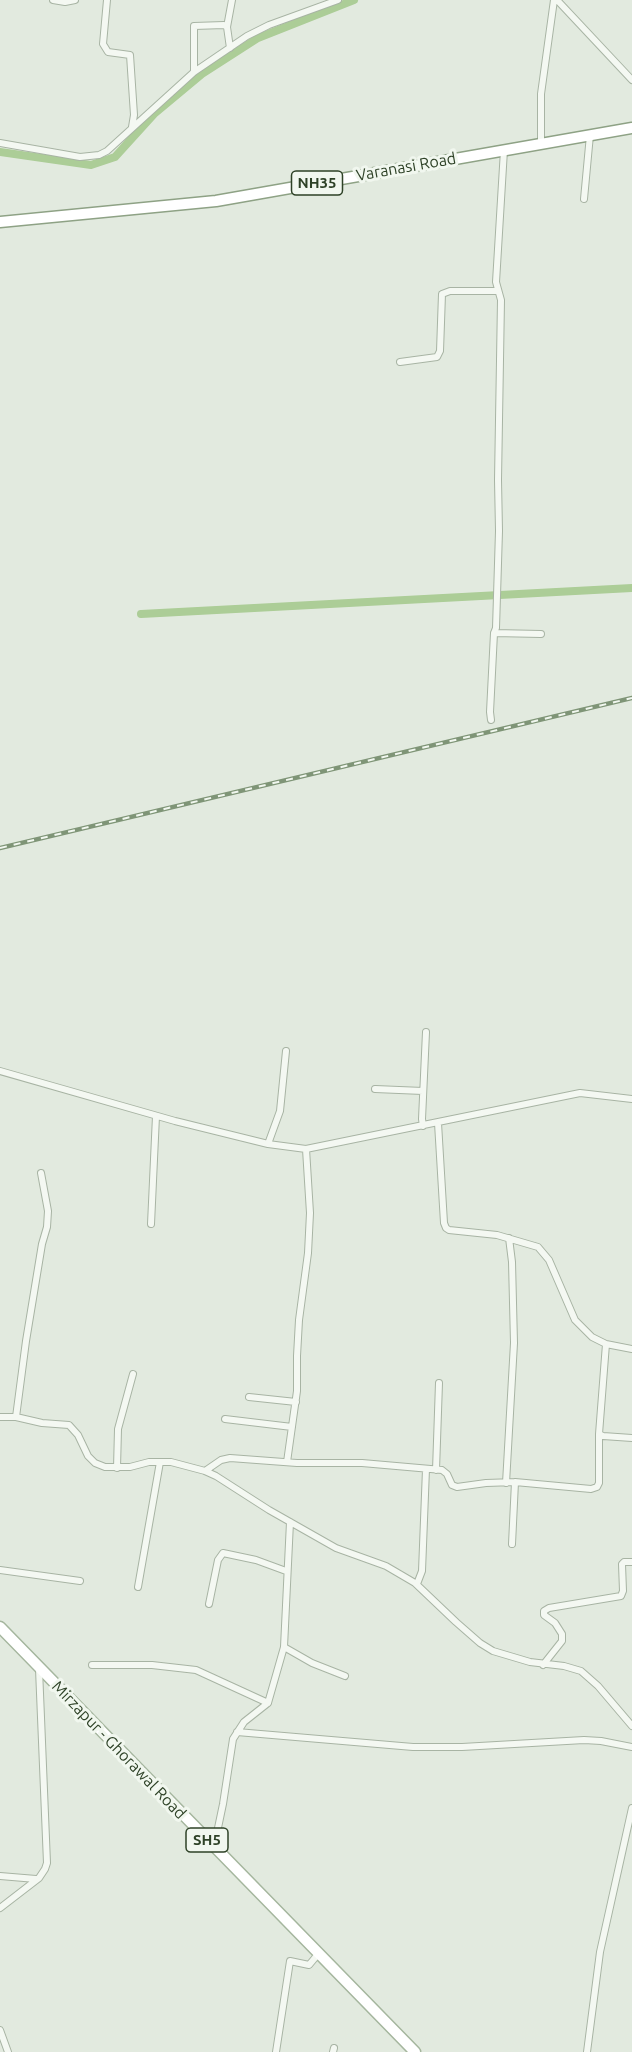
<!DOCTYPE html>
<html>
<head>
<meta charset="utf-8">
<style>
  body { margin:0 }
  canvas { display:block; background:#e2eadf }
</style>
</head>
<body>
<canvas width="632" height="2052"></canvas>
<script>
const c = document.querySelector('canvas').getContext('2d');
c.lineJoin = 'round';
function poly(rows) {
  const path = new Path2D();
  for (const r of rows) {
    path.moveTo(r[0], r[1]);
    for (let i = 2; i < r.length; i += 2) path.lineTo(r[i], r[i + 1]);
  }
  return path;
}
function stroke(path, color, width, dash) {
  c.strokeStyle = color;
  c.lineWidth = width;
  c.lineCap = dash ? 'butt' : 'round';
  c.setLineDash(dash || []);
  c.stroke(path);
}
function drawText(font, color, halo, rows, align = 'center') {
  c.font = font + ' Ubuntu,sans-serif';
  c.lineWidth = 6;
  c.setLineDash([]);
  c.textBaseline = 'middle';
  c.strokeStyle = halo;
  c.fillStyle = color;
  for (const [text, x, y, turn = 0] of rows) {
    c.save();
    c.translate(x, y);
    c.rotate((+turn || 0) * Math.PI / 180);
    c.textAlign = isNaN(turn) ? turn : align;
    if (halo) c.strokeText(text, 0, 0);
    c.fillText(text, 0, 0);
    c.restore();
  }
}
const canal = poly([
  [0,152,91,165,115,157,154,114,202,74,258,38,354,0],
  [141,614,632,588]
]);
const minor = poly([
  [53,0,65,2,75,0],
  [107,0,103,44,108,52,130,55,134,115,132,127],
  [557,0,632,80],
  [227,27,232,0],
  [194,72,194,26,224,25,227,27,230,48],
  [0,143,80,157,99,155,107,151,194,72,247,36,269,25,338,0],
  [541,144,541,94,554,0],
  [584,199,590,135],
  [400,362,437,357,440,351,442,294,450,291,497,291],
  [494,633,541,634],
  [491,720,490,712,494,633,496,628,499,531,498,480,501,300,496,282,504,150],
  [0,1071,175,1121,268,1144,306,1149,580,1093,632,1099],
  [375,1089,423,1091],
  [438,1123,444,1223,446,1228,449,1230,497,1235,538,1247,549,1260,575,1320,592,1337,606,1344,632,1349],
  [423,1126,422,1119,426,1032],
  [268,1144,280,1111,286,1051],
  [151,1224,156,1116],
  [606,1344,599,1434,603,1436,632,1438],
  [249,1397,296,1402],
  [0,1417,16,1417,42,1423,69,1425,78,1435,88,1456,95,1463,105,1467,130,1467,149,1462,171,1462,205,1471,216,1476,269,1510,336,1548,386,1566,415,1583,456,1622,480,1643,493,1651,530,1662,564,1666,581,1671,598,1686,632,1726],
  [16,1417,26,1341,42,1244,47,1227,48,1211,41,1173],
  [225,1419,292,1427],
  [287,1462,297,1391,297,1356,299,1320,308,1253,310,1213,306,1149],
  [117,1468,118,1429,133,1374],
  [436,1470,439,1383],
  [205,1471,221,1460,230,1458,297,1463,362,1463,442,1470,447,1474,452,1485,457,1487,486,1483,515,1482,591,1489,597,1487,599,1483,599,1434],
  [506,1483,514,1343,512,1262,509,1238],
  [512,1544,515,1482],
  [0,1570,80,1581],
  [417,1584,422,1571,426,1469],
  [138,1587,160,1462],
  [209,1604,218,1560,223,1553,256,1560,286,1571],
  [284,1647,312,1663,345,1676],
  [92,1665,152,1665,196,1670,268,1703],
  [543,1665,562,1641,562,1634,555,1623,544,1615,544,1611,549,1608,621,1596,623,1591,622,1564,624,1562,632,1562],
  [237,1732,413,1747,462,1747,584,1740,601,1741,632,1747],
  [214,1847,223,1804,233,1739,244,1722,268,1703,284,1647,290,1522],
  [0,1876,36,1879],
  [0,1908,39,1878,45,1869,47,1863,39,1669],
  [0,2030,8,2052],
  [276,2052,290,1961,309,1965,319,1953],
  [333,2052,334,2048],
  [587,2052,600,1952,632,1808]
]);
const primary = poly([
  [0,1627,415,2052]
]);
const trunk = poly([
  [0,222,216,201,632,128]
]);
const rail = poly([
  [0,848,632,698]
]);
const shields = [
  [317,183,51],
  [207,1840,42]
];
const shieldNames = [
  ["NH35",317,183],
  ["SH5",207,1840]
];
const streetNames = [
  ["Varanasi Road",406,167,-10],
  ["Mirzapur - Ghorawal Road",119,1750,46]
];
stroke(canal, '#accd97', 8);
stroke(minor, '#a8b4a4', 8);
stroke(primary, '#a5b69e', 13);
stroke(trunk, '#8ea285', 13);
stroke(minor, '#f4f8f2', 6);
stroke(primary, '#fff', 10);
stroke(trunk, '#fff', 10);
stroke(rail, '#7f9577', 4.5);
stroke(rail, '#f1f7ef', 2, [7]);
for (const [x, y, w] of shields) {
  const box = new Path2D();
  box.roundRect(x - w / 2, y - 12, w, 24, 4.5);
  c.fillStyle = '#f1f7ef';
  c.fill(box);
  stroke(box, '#2e4227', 1.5);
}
drawText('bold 15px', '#2e4227', null, shieldNames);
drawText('16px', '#2e4227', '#f1f7ef', streetNames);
</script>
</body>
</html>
